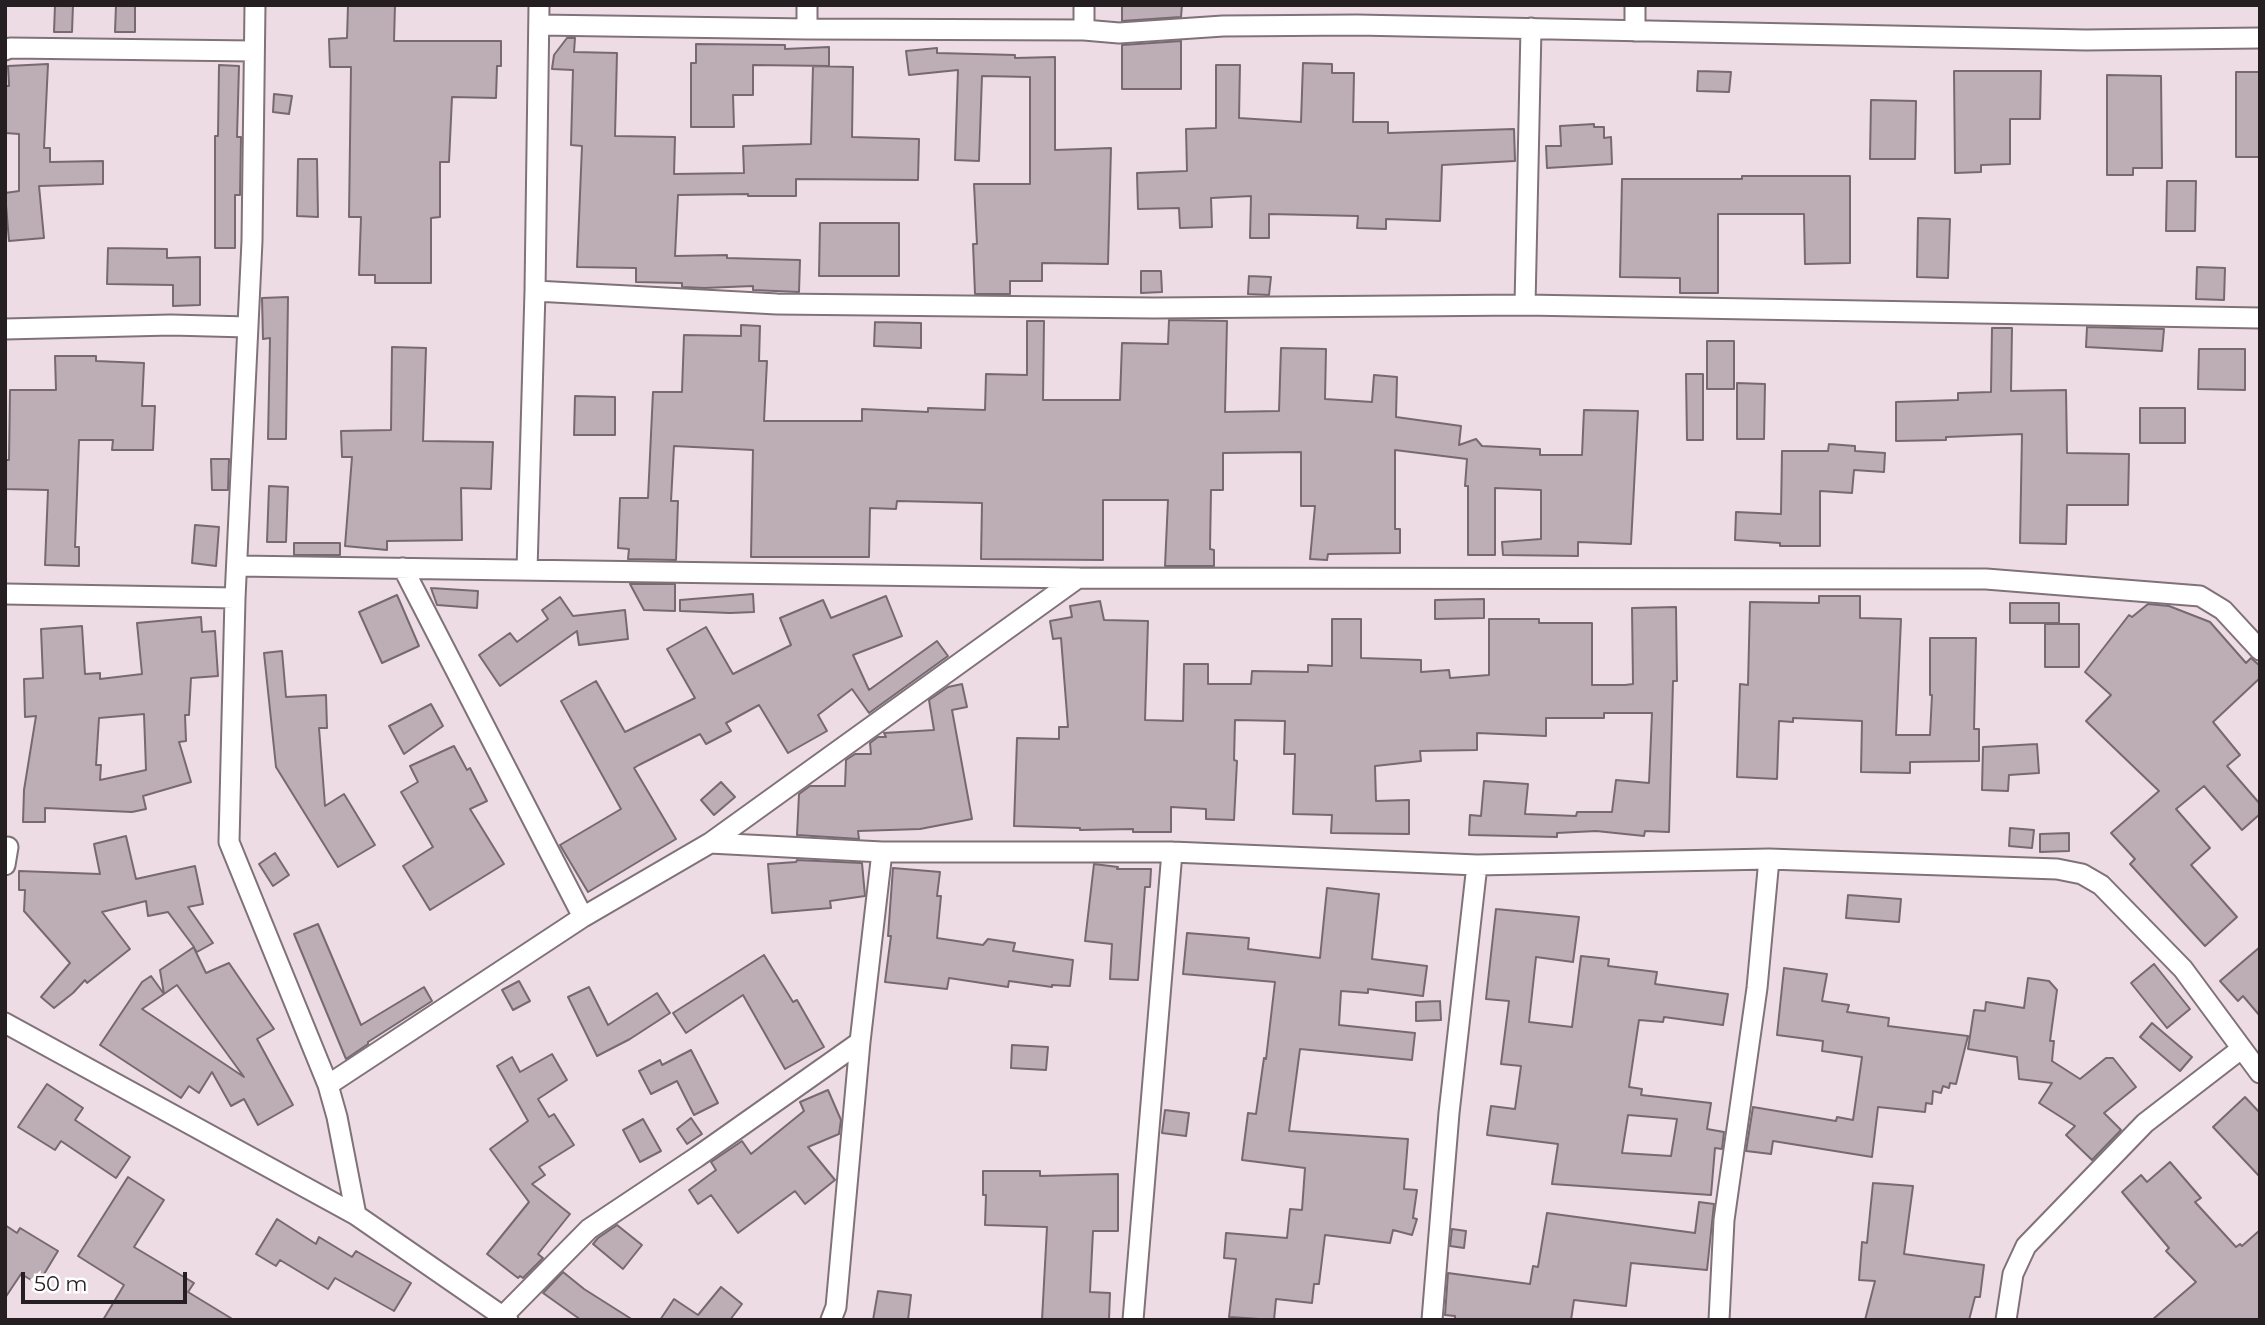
<!DOCTYPE html>
<html>
<head>
<meta charset="utf-8">
<style>
  body { margin:0 }
  #map { position:relative; width:2265px; height:1325px; overflow:hidden; background:#eddce4; font-family:Montserrat,sans-serif }
  canvas { display:block }
  .frame { position:absolute; inset:0; border:7px solid #251f22; pointer-events:none }
  .scale { position:absolute; left:21px; top:1272px; width:166px; height:32px; box-sizing:border-box; border:4px solid #251f22; border-top:0; padding-left:9px; font-size:21px; line-height:24px; white-space:nowrap; color:#251f22; -webkit-text-stroke:5px #fff; paint-order:stroke }
</style>
</head>
<body>
<div id="map">
<canvas width="2265" height="1325"></canvas>
<div class="frame"></div>
<div class="scale">50 m</div>
</div>
<script>
const c = document.querySelector('canvas').getContext('2d');
c.lineJoin = 'round';
function fill(path, color) {
  c.fillStyle = color;
  c.fill(path, 'evenodd');
}
function poly(rows) {
  const path = new Path2D();
  for (const r of rows) {
    path.moveTo(r[0], r[1]);
    for (let i = 2; i < r.length; i += 2) path.lineTo(r[i], r[i + 1]);
  }
  return path;
}
function stroke(path, color, width, dash) {
  c.strokeStyle = color;
  c.lineWidth = width;
  c.lineCap = dash ? 'butt' : 'round';
  c.setLineDash(dash || []);
  c.stroke(path);
}
const building = poly([
  [55,5,73,5,72,32,54,32,55,5],
  [116,5,135,5,135,32,115,32,116,5],
  [348,5,395,5,394,41,501,41,501,66,497,66,496,98,452,97,449,162,440,162,440,217,431,218,431,283,375,283,375,275,359,275,361,217,349,217,351,67,330,67,329,39,347,38,348,5],
  [1122,5,1182,5,1181,17,1122,21,1122,5],
  [567,38,575,38,574,52,617,53,615,136,675,137,674,174,744,173,743,146,811,144,813,66,853,67,852,137,919,139,918,180,796,179,796,196,748,196,748,194,678,195,675,256,727,255,727,258,800,260,799,292,753,290,753,286,704,288,682,287,682,283,636,282,636,268,577,267,582,146,571,145,573,70,552,69,554,55,567,38],
  [1181,41,1181,89,1122,89,1122,45,1181,41],
  [696,44,785,45,785,49,829,47,829,66,753,65,753,95,733,95,734,127,691,127,691,63,696,63,696,44],
  [937,48,937,53,1015,55,1015,58,1055,57,1055,150,1111,148,1108,264,1042,263,1042,281,1010,281,1010,294,975,294,973,244,977,244,974,184,1030,184,1030,77,982,76,979,161,955,160,958,70,909,75,906,51,937,48],
  [1303,63,1332,64,1332,73,1354,73,1353,122,1388,122,1388,133,1514,129,1515,161,1442,165,1440,221,1386,219,1386,229,1357,228,1358,216,1269,214,1269,238,1250,238,1251,196,1211,198,1212,227,1180,228,1179,208,1138,209,1137,173,1187,171,1186,129,1216,128,1216,65,1240,65,1239,118,1301,122,1303,63],
  [48,64,44,148,50,148,50,162,103,161,103,184,39,186,44,238,9,241,5,193,19,191,19,134,5,133,5,86,9,86,8,66,48,64],
  [219,65,239,66,237,137,241,137,240,195,235,195,235,248,215,248,215,136,218,136,219,65],
  [1698,71,1731,72,1729,92,1697,91,1698,71],
  [1954,71,2041,71,2040,119,2010,119,2010,164,1981,165,1981,172,1955,173,1954,71],
  [2236,72,2260,72,2260,157,2236,157,2236,72],
  [2107,75,2161,76,2162,168,2133,168,2133,175,2107,175,2107,75],
  [274,94,292,96,289,114,273,112,274,94],
  [1871,100,1916,101,1915,159,1870,159,1871,100],
  [1594,124,1594,127,1604,127,1604,138,1611,137,1612,164,1547,168,1546,146,1561,146,1560,126,1594,124],
  [298,159,317,159,318,217,297,216,298,159],
  [1742,176,1850,176,1850,263,1805,264,1804,214,1718,214,1718,293,1680,293,1680,278,1620,277,1622,179,1742,179,1742,176],
  [2167,181,2196,181,2195,231,2166,231,2167,181],
  [1918,218,1950,219,1948,278,1917,277,1918,218],
  [820,223,899,223,899,276,819,276,820,223],
  [108,248,167,249,167,258,200,257,200,305,173,306,173,285,107,284,108,248],
  [2197,267,2225,268,2224,300,2196,299,2197,267],
  [1141,271,1161,271,1162,292,1141,293,1141,271],
  [1249,276,1271,277,1269,295,1248,294,1249,276],
  [288,297,286,439,268,439,270,338,263,339,262,298,288,297],
  [1169,320,1227,321,1225,412,1279,411,1281,348,1326,349,1325,399,1372,402,1374,375,1397,377,1396,417,1461,426,1459,445,1476,439,1482,446,1540,449,1540,455,1582,455,1584,410,1638,411,1631,544,1578,542,1578,556,1503,555,1502,542,1541,539,1541,490,1495,488,1495,555,1468,555,1468,486,1465,486,1467,459,1395,450,1395,529,1400,529,1400,553,1328,554,1327,560,1310,559,1315,506,1301,506,1301,452,1223,453,1223,490,1211,490,1210,549,1214,550,1214,566,1165,566,1168,500,1103,500,1103,560,981,559,982,503,897,501,896,509,870,508,869,557,751,557,753,450,674,446,671,501,678,501,676,560,628,559,629,549,618,548,620,498,648,498,653,392,682,392,684,335,741,336,741,325,760,326,759,361,767,361,764,421,862,421,862,409,928,412,928,408,985,410,986,374,1027,375,1027,321,1044,321,1043,400,1120,400,1122,343,1168,344,1169,320],
  [875,322,921,323,921,348,874,346,875,322],
  [2087,327,2164,329,2162,351,2086,347,2087,327],
  [1992,328,2012,328,2011,391,2066,390,2067,453,2129,454,2128,505,2067,505,2066,544,2020,543,2022,434,1946,437,1946,440,1896,441,1896,402,1958,400,1958,393,1991,392,1992,328],
  [1707,341,1734,341,1734,389,1707,389,1707,341],
  [392,347,426,348,423,441,493,442,491,489,461,488,462,540,387,541,387,550,345,546,352,457,342,457,341,431,391,430,392,347],
  [2199,349,2245,349,2245,390,2198,389,2199,349],
  [55,356,96,356,96,361,144,363,142,406,155,406,153,450,112,450,113,440,79,440,75,547,79,547,79,566,45,565,48,490,5,489,5,460,9,460,10,390,56,390,55,356],
  [1686,374,1703,374,1703,440,1687,440,1686,374],
  [1737,383,1765,384,1764,439,1737,439,1737,383],
  [575,396,615,397,615,435,574,435,575,396],
  [2140,408,2185,408,2185,443,2140,443,2140,408],
  [1829,444,1855,446,1855,451,1885,453,1884,472,1854,470,1852,493,1820,491,1820,546,1780,546,1780,543,1735,540,1736,512,1781,514,1782,451,1828,451,1829,444],
  [211,459,229,459,228,490,212,490,211,459],
  [269,486,288,487,286,542,267,542,269,486],
  [195,525,219,527,216,566,192,563,195,525],
  [294,543,340,543,340,555,294,555,294,543],
  [630,584,675,584,675,611,644,610,630,584],
  [431,588,478,591,477,608,437,605,431,588],
  [753,594,754,612,730,613,680,611,680,600,753,594],
  [397,595,419,646,382,663,359,612,397,595],
  [886,596,902,636,853,655,869,690,937,641,948,656,869,713,852,689,818,715,827,731,788,753,759,705,726,723,731,731,706,744,700,734,639,765,634,768,676,839,588,892,560,845,621,809,561,701,596,681,625,732,695,698,667,649,706,627,733,674,791,645,780,618,823,600,831,618,886,596],
  [1819,596,1860,596,1860,618,1901,619,1896,735,1930,735,1932,695,1930,695,1930,638,1976,638,1974,729,1979,729,1979,761,1910,762,1910,773,1861,772,1862,721,1793,718,1793,722,1779,721,1777,779,1737,777,1740,684,1748,685,1750,602,1819,603,1819,596],
  [560,597,573,616,625,610,628,639,579,645,577,631,500,686,479,655,510,633,517,642,548,619,542,610,560,597],
  [1484,599,1484,618,1435,619,1435,600,1484,599],
  [1100,601,1104,620,1148,621,1145,720,1183,721,1184,664,1208,664,1208,684,1251,684,1252,671,1308,672,1308,665,1332,666,1332,619,1361,619,1361,658,1421,660,1421,672,1449,670,1450,678,1489,675,1489,619,1539,619,1539,623,1592,623,1592,685,1625,685,1633,684,1632,608,1676,607,1677,681,1673,681,1669,832,1645,831,1644,836,1596,831,1557,833,1557,837,1469,835,1470,815,1481,816,1484,781,1528,784,1525,814,1576,816,1577,812,1612,812,1616,780,1649,783,1652,713,1604,713,1604,718,1546,718,1546,736,1477,733,1477,750,1420,751,1421,761,1375,766,1376,801,1409,800,1409,834,1331,833,1332,815,1293,814,1295,754,1284,754,1285,721,1235,720,1234,760,1237,761,1234,820,1206,819,1206,809,1171,807,1171,832,1133,832,1133,829,1080,830,1080,828,1014,826,1017,738,1059,739,1059,727,1068,727,1061,638,1053,639,1050,621,1072,617,1070,606,1100,601],
  [2010,603,2059,603,2059,623,2010,623,2010,603],
  [2148,604,2169,606,2210,622,2246,663,2251,658,2260,666,2260,678,2213,722,2240,755,2227,766,2260,804,2260,814,2242,830,2204,786,2176,809,2210,848,2191,865,2237,917,2205,946,2130,864,2135,859,2111,833,2159,791,2086,721,2111,695,2085,672,2129,615,2132,617,2148,604],
  [201,617,202,632,215,631,218,676,191,678,189,715,185,715,186,741,179,742,191,782,143,796,146,809,132,812,45,808,45,822,23,822,24,790,36,716,25,717,24,679,43,678,41,629,82,626,85,674,100,673,100,679,142,674,137,623,201,617],
  [144,714,146,770,100,780,101,765,96,765,99,718,144,714],
  [2045,624,2079,624,2079,667,2045,667,2045,624],
  [282,651,286,697,326,695,327,728,319,728,325,806,344,794,375,845,338,867,276,767,264,653,282,651],
  [962,684,967,707,952,710,972,819,920,829,858,831,859,839,797,835,799,794,810,786,845,786,846,760,855,754,871,754,870,743,878,737,886,737,884,733,934,730,929,700,948,687,962,684],
  [431,704,443,726,404,754,389,726,431,704],
  [2037,744,2039,773,2009,775,2008,791,1982,790,1983,747,2037,744],
  [454,746,467,770,470,768,487,801,470,809,504,864,430,910,403,866,433,847,401,792,418,782,410,766,454,746],
  [721,782,735,797,714,815,701,800,721,782],
  [2010,828,2034,830,2032,848,2009,846,2010,828],
  [2069,833,2069,851,2040,852,2040,834,2069,833],
  [126,836,136,879,195,866,203,904,188,907,213,943,197,952,194,948,206,973,229,963,274,1029,257,1039,293,1105,258,1125,244,1099,231,1106,212,1072,199,1093,189,1086,181,1098,100,1045,142,982,151,976,164,994,142,1009,244,1077,177,985,164,994,160,970,194,947,168,912,148,916,146,901,102,912,130,949,87,983,85,980,73,993,54,1008,41,997,70,963,24,911,25,890,19,890,19,871,100,874,94,844,126,836],
  [275,853,289,875,273,886,259,864,275,853],
  [797,860,862,863,865,896,830,901,831,908,772,913,768,864,796,862,797,860],
  [1094,864,1118,867,1117,869,1151,869,1150,887,1145,887,1138,980,1110,979,1112,944,1085,941,1094,864],
  [893,868,940,872,937,896,941,896,937,938,983,945,988,939,1015,943,1013,951,1073,960,1070,986,1052,985,1052,987,1009,981,1008,987,949,978,947,989,885,982,891,936,888,936,893,868],
  [1327,888,1379,894,1372,959,1427,966,1423,996,1368,989,1368,993,1341,991,1339,1025,1415,1033,1412,1060,1300,1049,1289,1131,1408,1139,1404,1189,1417,1190,1413,1218,1417,1219,1412,1235,1393,1230,1390,1243,1325,1235,1319,1284,1314,1284,1312,1303,1276,1299,1274,1320,1229,1317,1236,1259,1224,1258,1226,1233,1287,1238,1290,1209,1302,1210,1305,1168,1242,1160,1248,1113,1256,1114,1264,1058,1266,1059,1275,982,1183,974,1187,933,1249,938,1248,949,1320,958,1327,888],
  [1848,895,1901,899,1899,922,1846,918,1848,895],
  [1496,909,1579,917,1573,962,1536,957,1529,1022,1572,1027,1581,956,1609,959,1608,966,1657,972,1655,984,1728,994,1723,1025,1664,1017,1663,1022,1639,1020,1629,1087,1642,1089,1641,1095,1711,1103,1707,1129,1724,1132,1722,1149,1715,1148,1711,1195,1552,1184,1558,1144,1487,1135,1491,1106,1515,1109,1521,1066,1501,1064,1509,1001,1486,999,1496,909],
  [1628,1115,1677,1119,1671,1156,1622,1153,1628,1115],
  [318,924,361,1025,424,987,432,1001,368,1042,368,1044,346,1059,294,934,318,924],
  [2260,947,2260,1016,2243,996,2238,1001,2220,981,2260,947],
  [764,955,793,1002,797,1000,824,1047,785,1069,743,995,686,1033,673,1013,764,955],
  [2154,964,2190,1009,2167,1028,2131,983,2154,964],
  [1784,968,1827,974,1822,1001,1849,1005,1847,1012,1889,1018,1888,1026,1968,1036,1956,1084,1950,1083,1949,1088,1943,1086,1941,1093,1933,1091,1932,1104,1926,1103,1925,1112,1878,1107,1872,1157,1773,1141,1771,1154,1746,1151,1753,1107,1836,1121,1837,1117,1853,1120,1862,1057,1822,1051,1823,1041,1777,1035,1784,968],
  [2028,978,2049,981,2057,990,2050,1041,2054,1041,2052,1061,2080,1079,2106,1058,2113,1058,2136,1087,2104,1113,2121,1130,2092,1160,2066,1135,2075,1126,2039,1103,2052,1083,2019,1079,2017,1057,1968,1049,1974,1010,1985,1011,1986,1002,2024,1008,2028,978],
  [519,981,530,1001,513,1010,502,990,519,981],
  [589,987,608,1025,657,993,670,1013,630,1039,597,1056,568,997,589,987],
  [1440,1001,1441,1020,1416,1021,1416,1002,1440,1001],
  [2152,1023,2192,1057,2180,1071,2140,1037,2152,1023],
  [1012,1045,1048,1047,1046,1070,1011,1068,1012,1045],
  [691,1050,718,1103,694,1115,677,1081,651,1094,639,1071,660,1060,662,1065,691,1050],
  [552,1054,567,1080,538,1099,549,1117,554,1114,574,1145,539,1167,545,1175,532,1184,570,1214,538,1254,543,1258,523,1278,520,1276,518,1278,487,1254,529,1202,490,1149,528,1121,497,1066,512,1057,520,1072,552,1054],
  [47,1084,83,1108,75,1120,130,1157,116,1178,61,1141,55,1150,18,1127,47,1084],
  [828,1090,841,1120,839,1134,808,1147,835,1180,805,1204,795,1191,738,1233,711,1195,698,1204,689,1190,716,1170,711,1162,742,1141,751,1154,804,1111,800,1102,828,1090],
  [2245,1097,2260,1113,2260,1177,2213,1127,2245,1097],
  [1165,1110,1189,1113,1186,1136,1162,1133,1165,1110],
  [691,1118,702,1134,687,1144,677,1129,691,1118],
  [643,1119,661,1151,640,1162,623,1130,643,1119],
  [2170,1162,2201,1198,2195,1202,2236,1247,2240,1244,2242,1246,2260,1230,2260,1320,2152,1320,2196,1282,2166,1251,2169,1248,2122,1192,2141,1175,2147,1182,2170,1162],
  [983,1171,1040,1171,1040,1176,1118,1174,1118,1231,1093,1231,1090,1292,1110,1293,1109,1320,1042,1320,1047,1227,985,1225,986,1195,983,1195,983,1171],
  [128,1177,164,1200,134,1247,194,1283,188,1292,234,1320,103,1320,124,1285,78,1256,128,1177],
  [1873,1183,1913,1186,1904,1254,1984,1265,1980,1297,1975,1297,1969,1320,1865,1320,1875,1281,1859,1280,1862,1242,1867,1243,1873,1183],
  [1699,1202,1714,1204,1707,1270,1631,1263,1626,1306,1574,1300,1571,1320,1455,1320,1455,1316,1445,1315,1448,1273,1530,1284,1533,1266,1538,1267,1547,1213,1695,1233,1699,1202],
  [277,1219,316,1244,319,1237,352,1257,356,1251,411,1283,394,1311,335,1278,328,1289,280,1260,276,1266,256,1254,277,1219],
  [5,1225,17,1233,20,1228,58,1251,38,1284,21,1274,5,1298,5,1225],
  [617,1225,642,1245,623,1269,593,1244,598,1238,617,1225],
  [1452,1229,1466,1231,1464,1248,1450,1246,1452,1229],
  [563,1272,584,1289,633,1320,581,1320,543,1293,563,1272],
  [721,1287,742,1304,730,1320,660,1320,674,1299,698,1315,721,1287],
  [878,1291,911,1295,908,1320,873,1320,878,1291]
]);
const street = poly([
  [255,5,252,241,235,598,229,842,328,1085,337,1117,356,1215],
  [539,25,807,29,1084,30,1119,33,1223,26,1357,25,2086,40,2260,38],
  [807,29,807,5],
  [1084,30,1084,5],
  [1635,31,1635,5],
  [5,50,10,48,253,51],
  [535,291,777,304,1154,308,1525,305,2260,318],
  [1525,305,1531,28],
  [5,329,171,325,248,327],
  [237,566,1078,578,1986,579,2200,596,2223,610,2260,650],
  [403,568,583,917],
  [527,570,535,291,539,5],
  [5,594,235,598],
  [710,843,882,852,1172,852,1477,865,1769,859],
  [5,865,8,847],
  [5,1023,356,1215,508,1320],
  [328,1085,583,917,710,843,1078,578],
  [503,1316,589,1229,697,1157,860,1042],
  [831,1320,836,1307,860,1042,882,852],
  [1133,1320,1172,852],
  [1432,1320,1449,1113,1477,865],
  [1719,1320,1724,1220,1757,988,1769,859,2057,869,2082,874,2101,885,2183,969,2260,1073],
  [2006,1320,2013,1274,2026,1246,2145,1123,2241,1049]
]);
fill(building, '#bdadb5');
stroke(building, '#776970', 2);
stroke(street, '#807279', 23);
stroke(street, '#fff', 19);
</script>
</body>
</html>
